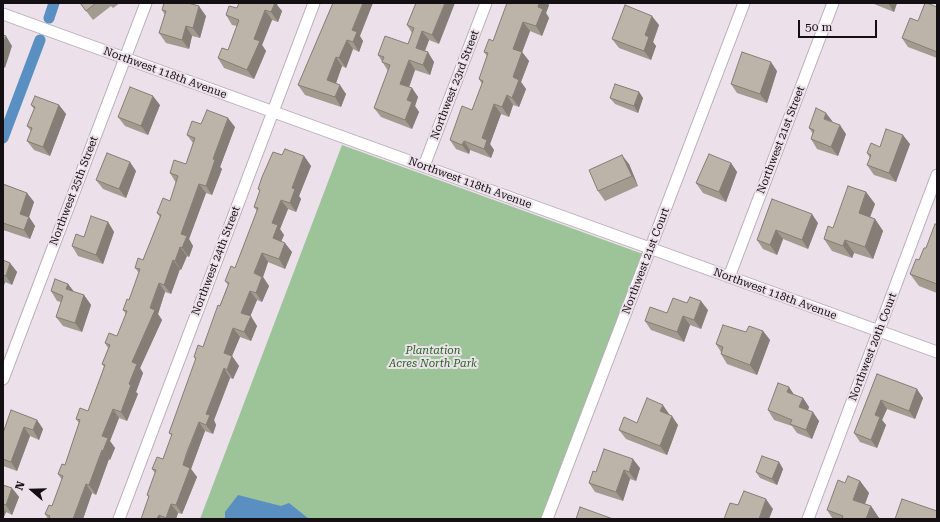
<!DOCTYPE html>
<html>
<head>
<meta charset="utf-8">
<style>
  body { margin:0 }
  #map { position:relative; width:940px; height:522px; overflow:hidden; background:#ece0eb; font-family:"Roboto Serif",serif }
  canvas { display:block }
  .frame { position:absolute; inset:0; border:4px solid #130f12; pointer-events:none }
  .north { position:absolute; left:12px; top:470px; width:40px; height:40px; -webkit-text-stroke:3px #ece0eb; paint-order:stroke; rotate:290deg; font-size:11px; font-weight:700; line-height:16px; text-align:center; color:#130f12 }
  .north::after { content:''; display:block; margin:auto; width:14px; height:18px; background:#130f12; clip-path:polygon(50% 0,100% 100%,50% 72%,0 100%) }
  .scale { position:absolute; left:798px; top:20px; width:79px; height:18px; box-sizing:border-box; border:2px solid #130f12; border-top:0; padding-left:5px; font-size:12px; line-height:14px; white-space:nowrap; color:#130f12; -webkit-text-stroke:3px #ece0eb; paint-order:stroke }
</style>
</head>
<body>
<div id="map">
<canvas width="940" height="522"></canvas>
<div class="frame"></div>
<div class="north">N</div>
<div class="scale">50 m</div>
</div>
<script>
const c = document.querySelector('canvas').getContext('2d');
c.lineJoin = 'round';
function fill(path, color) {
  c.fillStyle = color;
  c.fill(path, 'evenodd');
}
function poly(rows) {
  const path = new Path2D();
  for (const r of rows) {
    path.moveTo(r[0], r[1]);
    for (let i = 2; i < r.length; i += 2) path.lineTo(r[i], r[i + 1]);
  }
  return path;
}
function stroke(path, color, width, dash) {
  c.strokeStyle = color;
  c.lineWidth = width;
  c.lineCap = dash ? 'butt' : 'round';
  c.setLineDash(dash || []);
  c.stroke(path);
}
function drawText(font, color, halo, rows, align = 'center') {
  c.font = font + ' "Roboto Serif",serif';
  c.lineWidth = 4;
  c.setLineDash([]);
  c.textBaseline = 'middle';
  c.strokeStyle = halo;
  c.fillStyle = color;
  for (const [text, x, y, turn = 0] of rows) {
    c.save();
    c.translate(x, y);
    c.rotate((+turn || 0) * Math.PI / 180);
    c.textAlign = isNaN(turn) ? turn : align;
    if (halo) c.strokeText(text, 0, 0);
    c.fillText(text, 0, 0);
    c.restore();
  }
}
const green = poly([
  [342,145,643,254,542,519,200,519]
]);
const water = poly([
  [238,495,281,506,289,503,309,519,225,519,225,512]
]);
const canal = poly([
  [49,18,54,3],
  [3,138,40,40]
]);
const minor = poly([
  [3,14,937,352],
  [424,166,486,3],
  [729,277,833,3],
  [3,379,146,3],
  [119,519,314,3],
  [547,519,744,3],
  [808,519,937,175]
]);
const wall = poly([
  [80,3,120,3,113,8,111,6,93,20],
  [333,3,363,41,359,52,353,49,346,68,342,66,336,83,346,94,341,107,305,95,298,85],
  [416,3,439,44,429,40,425,51,434,62,430,75,415,70,409,87,412,88,418,97,415,106,419,112,412,129,381,117,374,108,388,71,378,55,408,44,412,33,407,25],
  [512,3,547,3,549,5,546,13,549,18,542,36,530,31,522,52,529,61,521,82,526,89,519,107,513,105,509,117,501,114,490,144,494,150,491,158,470,150,469,154,456,149,450,140,472,110,482,84,479,79,487,56,484,52,493,41],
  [873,3,897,3,894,12,874,4],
  [277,5,282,11,278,22,272,20,262,45,266,51,254,79,224,68,218,58,228,50,237,26,232,25,226,15,237,8],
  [937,7,937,58,908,47,902,38,918,21],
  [162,10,206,16,200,38,192,36,189,49,166,43,159,33,165,15],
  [659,25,653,42,656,46,651,60,619,48,612,39],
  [777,71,767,103,737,93,731,84],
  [639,92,643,98,638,113,615,104,610,98],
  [31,105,59,105,66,114,50,156,34,150,27,141,31,131,27,126,34,109],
  [160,105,148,135,125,126,118,117],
  [201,124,235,127,220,167,222,169,212,195,206,193,189,239,193,246,189,257,187,256,181,270,180,269,171,294,165,292,158,314,162,320,140,368,143,373,136,392,138,394,127,421,119,418,110,441,115,448,110,460,109,459,96,495,92,493,83,519,48,519,45,514,52,506,62,480,58,474,65,465,79,423,76,419,88,411,104,367,102,364,108,348,105,343,117,336,126,314,123,310,129,300,139,273,135,268,143,260,160,217,157,213,170,201,176,183,170,173,186,164,193,143,187,135],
  [809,128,846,134,838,156,817,149,811,139,813,134],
  [910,144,896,182,874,175,867,165,870,158,867,153,880,147],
  [282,155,304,156,311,166,299,196,301,199,296,212,288,209,280,229,284,235,281,241,292,252,285,269,268,262,263,277,269,286,262,302,257,300,250,316,257,326,251,341,240,337,232,356,239,366,233,379,230,378,214,420,216,425,213,434,205,431,194,461,191,469,197,477,182,514,178,513,176,519,141,519,149,498,147,495,155,473,152,469,163,459,172,436,169,433,196,360,194,357,203,347,228,285,225,281,235,268,257,211,254,207,260,191,258,189],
  [731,163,737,172,726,202,703,193,696,183],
  [629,164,638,186,605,201,598,191],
  [136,171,126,198,103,189,96,180],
  [3,184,27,193,34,202,29,217,35,226,30,239,3,230],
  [866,192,875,204,870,217,875,219,883,231,873,259,854,253,852,258,832,251,824,239],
  [772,199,818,223,808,249,783,239,777,255,763,249,757,240],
  [108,222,114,232,103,264,78,256,72,246,84,237],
  [937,225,937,293,919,286,910,274,926,248],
  [3,260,10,263,17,272,12,285,5,282,3,288],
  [68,284,74,292,84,295,91,305,82,332,63,326,56,317,61,302,57,301,51,291],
  [708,310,701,329,690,325,684,342,651,330,645,321,667,313],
  [763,331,770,340,757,375,727,364,721,354,721,352,716,344,746,332],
  [877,374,923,398,915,419,887,409,882,420,886,425,877,448,860,442,854,433],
  [794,395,803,398,809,407,808,410,819,421,812,439,797,433,792,426,774,420,768,410],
  [669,414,669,415,678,425,667,455,626,439,619,430,637,423],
  [37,420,43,429,39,440,30,436,17,471,3,466,3,433],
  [779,462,783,469,777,485,760,478,756,472],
  [640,468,636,481,630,479,623,501,595,492,589,483,596,472],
  [860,481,869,493,865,504,871,506,879,518,879,519,833,519,827,510,845,483],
  [3,485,12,488,19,497,12,515,6,512,3,519]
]);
const shadedWall = poly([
  [272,3,278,3,277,5,282,11,278,22,271,12],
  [363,3,373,3,360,36,363,41,359,52,353,42,352,30],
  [445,3,455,3,439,44,432,35],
  [539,3,547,3,549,5,546,13,549,18,542,36,536,26,538,7],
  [888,3,897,3,894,12],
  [199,6,206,16,200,38,193,28],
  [265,10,272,20,262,45,266,51,254,79,247,70,254,39],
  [652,16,659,25,653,42,656,46,651,60,644,51,645,35],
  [523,22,530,31,520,58,513,49],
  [186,26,192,36,189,49,182,40],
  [422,31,429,40,422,58,416,48],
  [6,36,12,46,5,68,3,66,3,44],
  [347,40,353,49,346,68,339,58],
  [428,52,434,62,430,75,423,65],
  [522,52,529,61,521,82,526,89,519,107,512,98,513,77],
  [336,57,342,66,334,89,327,80],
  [409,60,415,70,407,93,400,84],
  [771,62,777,71,767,103,760,94],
  [340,85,346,94,341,107,335,97],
  [412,88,418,97,415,106,419,112,412,129,405,120,407,100],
  [639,92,643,98,638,113,634,106],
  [507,95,513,105,509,117,502,107],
  [153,96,160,105,148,135,141,126],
  [494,104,501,114,490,144,494,150,491,158,484,149,482,138],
  [59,105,66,114,50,156,43,147],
  [826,113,833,122,824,119],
  [228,118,235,127,220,167,222,169,212,195,206,186,213,159],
  [840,125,846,134,838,156,831,147],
  [903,135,910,144,896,182,889,173],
  [464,141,470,150,469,154,462,145],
  [622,155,629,164,638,186,632,176],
  [304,156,311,166,299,196,301,199,296,212,290,203,292,188],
  [130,162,136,171,126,198,119,189],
  [731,163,737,172,726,202,719,192],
  [199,184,206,193,189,239,193,246,189,257,182,248,181,234],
  [866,192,875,204,867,225,859,213],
  [27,193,34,202,29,217,35,226,30,239,24,230,20,214],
  [281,200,288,209,280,229,284,235,279,247,273,238,272,223],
  [812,214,818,223,808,249,802,240],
  [875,219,883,231,873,259,865,247],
  [108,222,114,232,103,264,96,255],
  [776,230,783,239,777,255,770,245],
  [845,240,854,253,852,258,843,246],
  [285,243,292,252,285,269,279,259],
  [180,247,187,256,181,270,175,261],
  [262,253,268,262,263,277,269,286,262,302,256,293,254,273],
  [173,260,180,269,171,294,164,285],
  [10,263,17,272,12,285,6,276],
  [3,280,5,282,3,288],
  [159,283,165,292,158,314,162,320,140,368,143,373,136,392,138,394,127,421,121,412,129,384,132,362],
  [68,284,75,293,66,289],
  [250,291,257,300,248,322,241,313],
  [84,295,91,305,82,332,75,323],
  [701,301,708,310,701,329,694,320],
  [251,316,257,326,251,341,244,332],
  [683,316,690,325,684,342,677,332],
  [233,328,240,337,232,356,239,366,233,379,227,370,224,353],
  [763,331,770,340,757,375,750,365],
  [224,368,230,378,214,420,216,425,213,434,206,425,206,414],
  [789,387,795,396,787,392],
  [917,389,923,398,915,419,909,411],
  [803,398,809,407,806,416,799,407],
  [881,400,887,409,882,420,886,425,877,448,871,440,875,415],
  [663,405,669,414,667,421,660,411],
  [113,409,119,418,110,441,115,448,110,460,103,451,102,436],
  [813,412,819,421,812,439,806,430],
  [672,416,678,425,667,455,660,446],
  [37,420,43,429,39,440,33,430],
  [199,422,205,431,191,469,197,477,182,514,176,505,183,465],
  [24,427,30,436,17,471,11,462],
  [102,450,109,459,96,495,89,485],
  [633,459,640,468,636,481,629,472],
  [779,462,783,469,777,485,772,479],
  [624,470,630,479,623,501,616,492],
  [860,481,869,493,862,512,853,500],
  [86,484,92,493,83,519,73,519],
  [12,488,19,497,12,515,6,505],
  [766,499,773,509,769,519,759,519],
  [171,504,178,513,176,519,167,519,166,518],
  [871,506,879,518,879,519,866,519],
  [3,508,6,512,3,519],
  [159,515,161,519,157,519]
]);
const building = poly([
  [80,3,96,3,86,11,80,3],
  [164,3,188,3,199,6,193,28,186,26,182,40,159,33,166,11,162,10,164,3],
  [239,3,275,3,271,12,265,10,254,39,260,41,247,70,218,58,222,48,228,50,239,20,226,15,229,6,237,8,239,3],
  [333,3,363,3,352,30,357,32,353,42,347,40,339,58,336,57,327,80,340,85,335,97,298,85,333,3],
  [416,3,445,3,432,35,422,31,416,48,428,52,423,65,409,60,400,84,412,88,407,100,412,102,405,120,374,108,390,65,382,62,384,57,378,55,385,36,408,44,414,28,407,25,416,3],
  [507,3,511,4,512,3,539,3,538,7,543,9,536,26,523,22,513,49,522,52,513,77,519,80,512,98,507,95,502,107,494,104,482,138,487,140,484,149,464,141,462,145,450,140,462,106,472,110,483,81,479,79,488,53,484,52,489,39,493,41,507,3],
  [925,3,927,3,937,7,937,52,902,38,910,18,918,21,925,3],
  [625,5,652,16,645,35,649,37,644,51,612,39,625,5],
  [3,35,6,36,3,44,3,35],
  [742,52,771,62,760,94,731,84,742,52],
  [615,84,639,92,634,106,610,98,615,84],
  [130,87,153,96,141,126,118,117,130,87],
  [35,96,59,105,43,147,27,141,32,128,27,126,35,107,31,105,35,96],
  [816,108,826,113,824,119,840,125,831,147,811,139,814,130,809,128,816,108],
  [207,110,228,118,213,159,215,160,206,186,199,184,181,234,187,236,182,248,180,247,175,261,173,260,164,285,159,283,150,308,155,310,132,362,137,364,129,384,131,385,121,412,113,409,102,436,108,438,103,451,102,450,89,485,86,484,73,519,49,519,50,516,45,514,49,505,52,506,63,476,58,474,62,464,65,465,80,420,76,419,80,408,88,411,105,365,102,364,110,345,105,343,109,333,117,336,127,311,123,310,127,299,129,300,140,269,135,268,138,258,143,260,161,215,157,213,163,198,170,201,178,176,170,173,174,160,186,164,195,138,187,135,192,121,201,124,207,110],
  [886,129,903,135,889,173,867,165,871,155,867,153,871,143,880,147,886,129],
  [285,149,304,156,292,188,295,189,290,203,281,200,272,223,278,225,273,238,285,243,279,259,262,253,254,273,262,277,256,293,250,291,241,313,251,316,244,332,233,328,224,353,232,356,227,370,224,368,206,414,210,415,206,425,199,422,187,452,183,465,190,468,176,505,171,504,166,518,159,515,157,519,141,519,149,496,147,495,156,470,152,469,157,457,163,459,172,434,169,433,196,358,194,357,198,345,203,347,218,305,220,306,229,283,225,281,231,266,235,268,258,208,254,207,260,190,258,189,262,177,273,152,282,155,285,149],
  [107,153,130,162,119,189,96,180,107,153],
  [709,154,731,163,719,192,696,183,709,154],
  [622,155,632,176,598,191,589,170,622,155],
  [3,184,27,193,20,214,29,217,24,230,3,223,3,184],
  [848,186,866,192,859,213,875,219,865,247,845,240,843,246,824,239,828,226,833,228,848,186],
  [772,199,812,214,802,240,776,230,770,245,757,240,772,199],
  [91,216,108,222,96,255,72,246,76,234,84,237,91,216],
  [935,224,937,225,937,284,910,274,916,259,919,260,924,248,926,248,935,224],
  [3,260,10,263,6,276,3,275,3,260],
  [55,279,68,284,66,289,84,295,75,323,56,317,63,296,51,291,55,279],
  [690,297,701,301,694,320,683,316,677,332,645,321,650,307,667,313,673,298,687,303,690,297],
  [723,325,746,332,749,326,763,331,750,365,721,354,723,347,716,344,723,325],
  [877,374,917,389,909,411,881,400,875,415,880,417,871,440,854,433,877,374],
  [778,383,789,387,787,392,803,398,799,407,813,412,806,430,790,424,792,420,768,410,778,383],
  [647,398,663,405,660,411,672,416,660,446,619,430,624,417,637,423,647,398],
  [11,410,37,420,33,430,24,427,11,462,3,459,3,433,11,410],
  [604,449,633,459,629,472,624,470,616,492,589,483,593,471,596,472,604,449],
  [762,456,779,462,772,479,756,472,762,456],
  [848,476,860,481,853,500,871,506,866,519,842,519,843,516,827,510,838,480,845,483,848,476],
  [3,485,12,488,6,505,3,504,3,485],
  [744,491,766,499,759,519,724,519,730,503,738,505,744,491],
  [902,499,937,511,937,517,936,519,895,519,902,499],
  [580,507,613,519,576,519,580,507]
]);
const streetNames = [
  ["Northwest 118th Avenue",165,73,20],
  ["Northwest 23rd Street",455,85,-69],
  ["Northwest 21st Street",781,140,-69],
  ["Northwest 118th Avenue",470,183,20],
  ["Northwest 25th Street",74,191,-69],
  ["Northwest 24th Street",216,261,-69],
  ["Northwest 21st Court",646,261,-69],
  ["Northwest 118th Avenue",775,294,20],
  ["Northwest 20th Court",873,347,-69]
];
const parkNames = [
  ["Plantation",433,351],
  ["Acres North Park",433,364]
];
fill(green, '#9cc498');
fill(water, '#5a8fc2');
stroke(canal, '#5a8fc2', 11);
stroke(minor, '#b9aeb8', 13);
stroke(minor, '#fff', 11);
fill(wall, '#a29b90');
fill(shadedWall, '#847e76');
fill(building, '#bcb4a8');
stroke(building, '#847e76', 1);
drawText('11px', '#130f12', '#ece0eb', streetNames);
drawText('italic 11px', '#23671f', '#ece0eb', parkNames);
</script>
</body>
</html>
